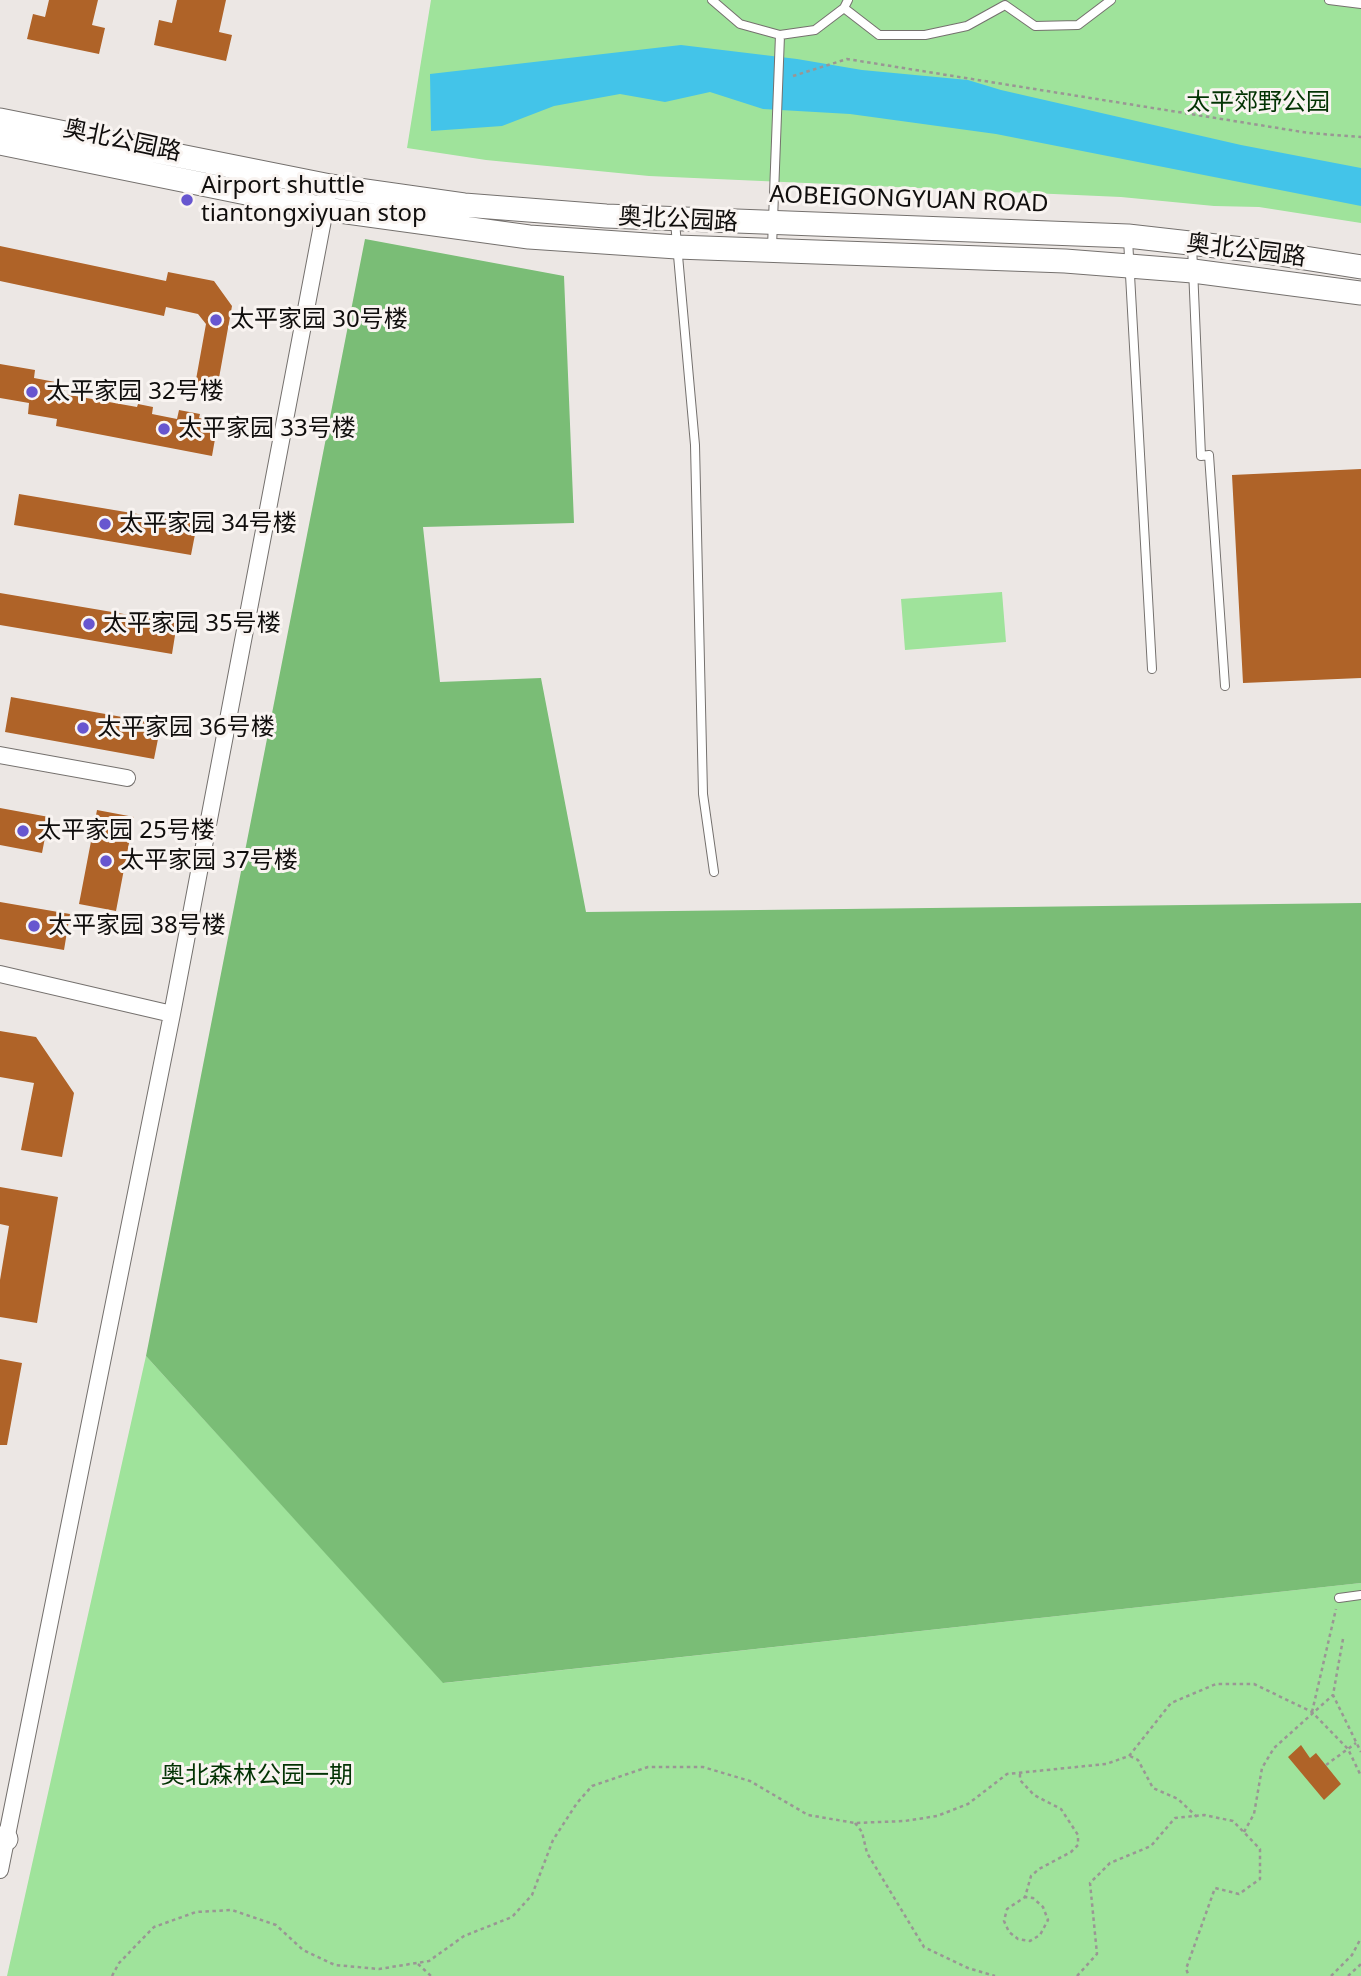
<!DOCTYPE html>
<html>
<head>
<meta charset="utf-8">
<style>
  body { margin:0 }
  canvas { display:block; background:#ece7e4 }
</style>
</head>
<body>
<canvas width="1361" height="1976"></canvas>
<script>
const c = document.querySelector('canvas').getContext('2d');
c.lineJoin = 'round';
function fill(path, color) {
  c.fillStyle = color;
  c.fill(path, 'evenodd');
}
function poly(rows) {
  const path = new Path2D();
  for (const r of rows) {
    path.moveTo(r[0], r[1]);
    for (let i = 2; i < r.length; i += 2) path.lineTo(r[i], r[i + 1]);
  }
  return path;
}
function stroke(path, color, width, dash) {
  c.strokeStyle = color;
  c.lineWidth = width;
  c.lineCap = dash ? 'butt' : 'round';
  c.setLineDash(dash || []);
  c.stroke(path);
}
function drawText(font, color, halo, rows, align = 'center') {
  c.font = font + ' "Noto Sans","Noto Sans SC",sans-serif';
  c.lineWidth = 6;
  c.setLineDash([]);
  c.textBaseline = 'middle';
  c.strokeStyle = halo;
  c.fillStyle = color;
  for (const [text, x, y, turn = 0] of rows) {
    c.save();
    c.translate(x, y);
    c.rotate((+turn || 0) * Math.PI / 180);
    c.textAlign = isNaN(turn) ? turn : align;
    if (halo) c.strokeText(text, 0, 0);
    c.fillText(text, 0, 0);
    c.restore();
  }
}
const green = poly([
  [431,0,1361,0,1361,223,1259,207,1214,206,1121,197,649,176,486,160,407,148],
  [1002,592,1006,642,905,650,901,599],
  [146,1356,444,1683,1361,1583,1361,1976,7,1976]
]);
const forest = poly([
  [365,239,564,276,574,523,423,527,440,682,541,678,586,912,1361,903,1361,1583,443,1683,146,1356]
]);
const water = poly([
  [681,45,797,59,862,70,968,80,1001,90,1241,145,1361,168,1361,206,996,134,850,114,763,109,710,92,665,102,620,94,554,106,502,126,431,131,430,74]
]);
const building = poly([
  [49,0,98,0,92,25,105,28,99,54,27,39,33,14,45,17],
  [177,0,226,0,219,32,232,35,226,61,154,45,159,20,172,23],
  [0,246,166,281,168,272,214,281,232,306,217,389,195,385,206,324,198,314,166,307,164,316,0,281],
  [0,364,35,370,34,378,66,384,64,394,137,407,138,404,153,407,152,414,177,419,179,410,200,414,199,418,218,422,212,456,56,426,57,419,28,414,29,403,0,398],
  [1361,469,1361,678,1243,683,1232,475],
  [19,494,197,524,191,555,14,525],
  [0,593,177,623,172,654,0,625],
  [11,697,161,724,154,759,5,732],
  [0,808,49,817,42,853,0,845],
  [97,810,134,817,116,911,79,904],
  [0,902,70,914,64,950,0,939],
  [0,1031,36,1037,74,1093,62,1157,21,1150,34,1083,0,1077],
  [0,1187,58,1197,37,1323,0,1317,0,1280,9,1226,0,1224],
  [0,1359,22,1363,7,1445,0,1445],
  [1301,1745,1310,1758,1316,1753,1341,1784,1324,1800,1288,1757]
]);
const path = poly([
  [793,76,847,59,1309,133,1361,137],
  [1343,1639,1333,1695,1361,1752],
  [1312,1712,1336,1609],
  [1130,1756,1138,1760,1153,1788,1178,1799,1197,1817],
  [1326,1765,1356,1743],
  [1020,1774,1020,1780,1034,1795,1061,1809,1078,1835,1078,1845,1071,1852,1039,1869,1031,1876,1025,1897,1007,1909,1004,1921,1009,1932,1018,1939,1030,1941,1040,1935,1048,1920,1043,1907,1033,1898,1025,1897],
  [855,1823,862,1832,867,1853,924,1947,968,1968,995,1976],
  [1244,1832,1254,1814,1262,1768,1274,1748,1333,1695],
  [418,1964,431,1976],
  [112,1976,119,1963,154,1927,196,1912,232,1910,276,1925,303,1950,335,1965,379,1969,429,1961,464,1936,512,1917,532,1895,553,1840,577,1803,592,1786,648,1767,703,1767,750,1781,808,1815,855,1823,905,1821,937,1816,968,1804,1007,1774,1106,1764,1129,1756,1171,1703,1216,1684,1254,1684,1312,1712,1348,1749,1361,1776],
  [1077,1976,1097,1954,1090,1883,1110,1863,1151,1846,1175,1818,1204,1815,1233,1821,1260,1849,1260,1879,1239,1894,1215,1888,1186,1969,1189,1976],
  [1331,1976,1352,1955,1361,1938],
  [1348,1976,1361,1964]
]);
const lane = poly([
  [712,0,740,24,780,35,815,30,844,8,848,0],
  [1329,0,1361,4],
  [844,8,879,35,925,35,967,26,1005,5,1035,26,1078,25,1111,0],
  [675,222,695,445,703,794,714,872],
  [1128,239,1152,669],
  [1192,245,1201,456,1209,455,1225,686],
  [772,247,780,35],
  [1339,1598,1361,1595]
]);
const street = poly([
  [0,755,127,778],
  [0,974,172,1014],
  [0,1870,172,1014,327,199]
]);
const secondary = poly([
  [0,120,330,186,464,205,606,216,1128,236,1260,251,1361,267],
  [0,143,325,209,529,237,677,247,1065,261,1193,271,1361,293],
  [0,1838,6,1839]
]);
const markers = [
  [187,200,7,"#6756cf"],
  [216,320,7,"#6756cf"],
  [32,392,7,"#6756cf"],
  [164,429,7,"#6756cf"],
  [105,524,7,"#6756cf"],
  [89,624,7,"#6756cf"],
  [83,728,7,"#6756cf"],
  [23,831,7,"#6756cf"],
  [106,861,7,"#6756cf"],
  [34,926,7,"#6756cf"]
];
const parkNames = [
  ["太平郊野公园",1258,103],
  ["奥北森林公园一期",257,1776]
];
const streetNames = [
  ["奥北公园路",122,141,12],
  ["AOBEIGONGYUAN ROAD",909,200,2],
  ["奥北公园路",678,220,3],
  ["奥北公园路",1246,251,7]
];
const poiNames = [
  ["Airport shuttle",201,186],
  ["tiantongxiyuan stop",201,214],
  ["太平家园 30号楼",230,320],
  ["太平家园 32号楼",46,392],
  ["太平家园 33号楼",178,429],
  ["太平家园 34号楼",119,524],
  ["太平家园 35号楼",103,624],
  ["太平家园 36号楼",97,728],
  ["太平家园 25号楼",37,831],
  ["太平家园 37号楼",120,861],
  ["太平家园 38号楼",48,926]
];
fill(green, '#9fe39b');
fill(forest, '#7abd76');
fill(water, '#43c4e9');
fill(building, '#af6328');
stroke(lane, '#75716e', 10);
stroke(street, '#75716e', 18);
stroke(secondary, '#75716e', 25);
stroke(path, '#9a9694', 2.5, [3.5, 3.5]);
stroke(lane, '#fff', 8);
stroke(street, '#fff', 16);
stroke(secondary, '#fff', 23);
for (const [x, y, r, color] of markers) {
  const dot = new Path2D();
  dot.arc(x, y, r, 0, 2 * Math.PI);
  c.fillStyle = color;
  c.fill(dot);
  stroke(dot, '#f9f4f1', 2.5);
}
drawText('24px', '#023303', '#f9f4f1', parkNames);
drawText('24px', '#100e0d', '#f9f4f1', streetNames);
drawText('24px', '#100e0d', '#f9f4f1', poiNames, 'left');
</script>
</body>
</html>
